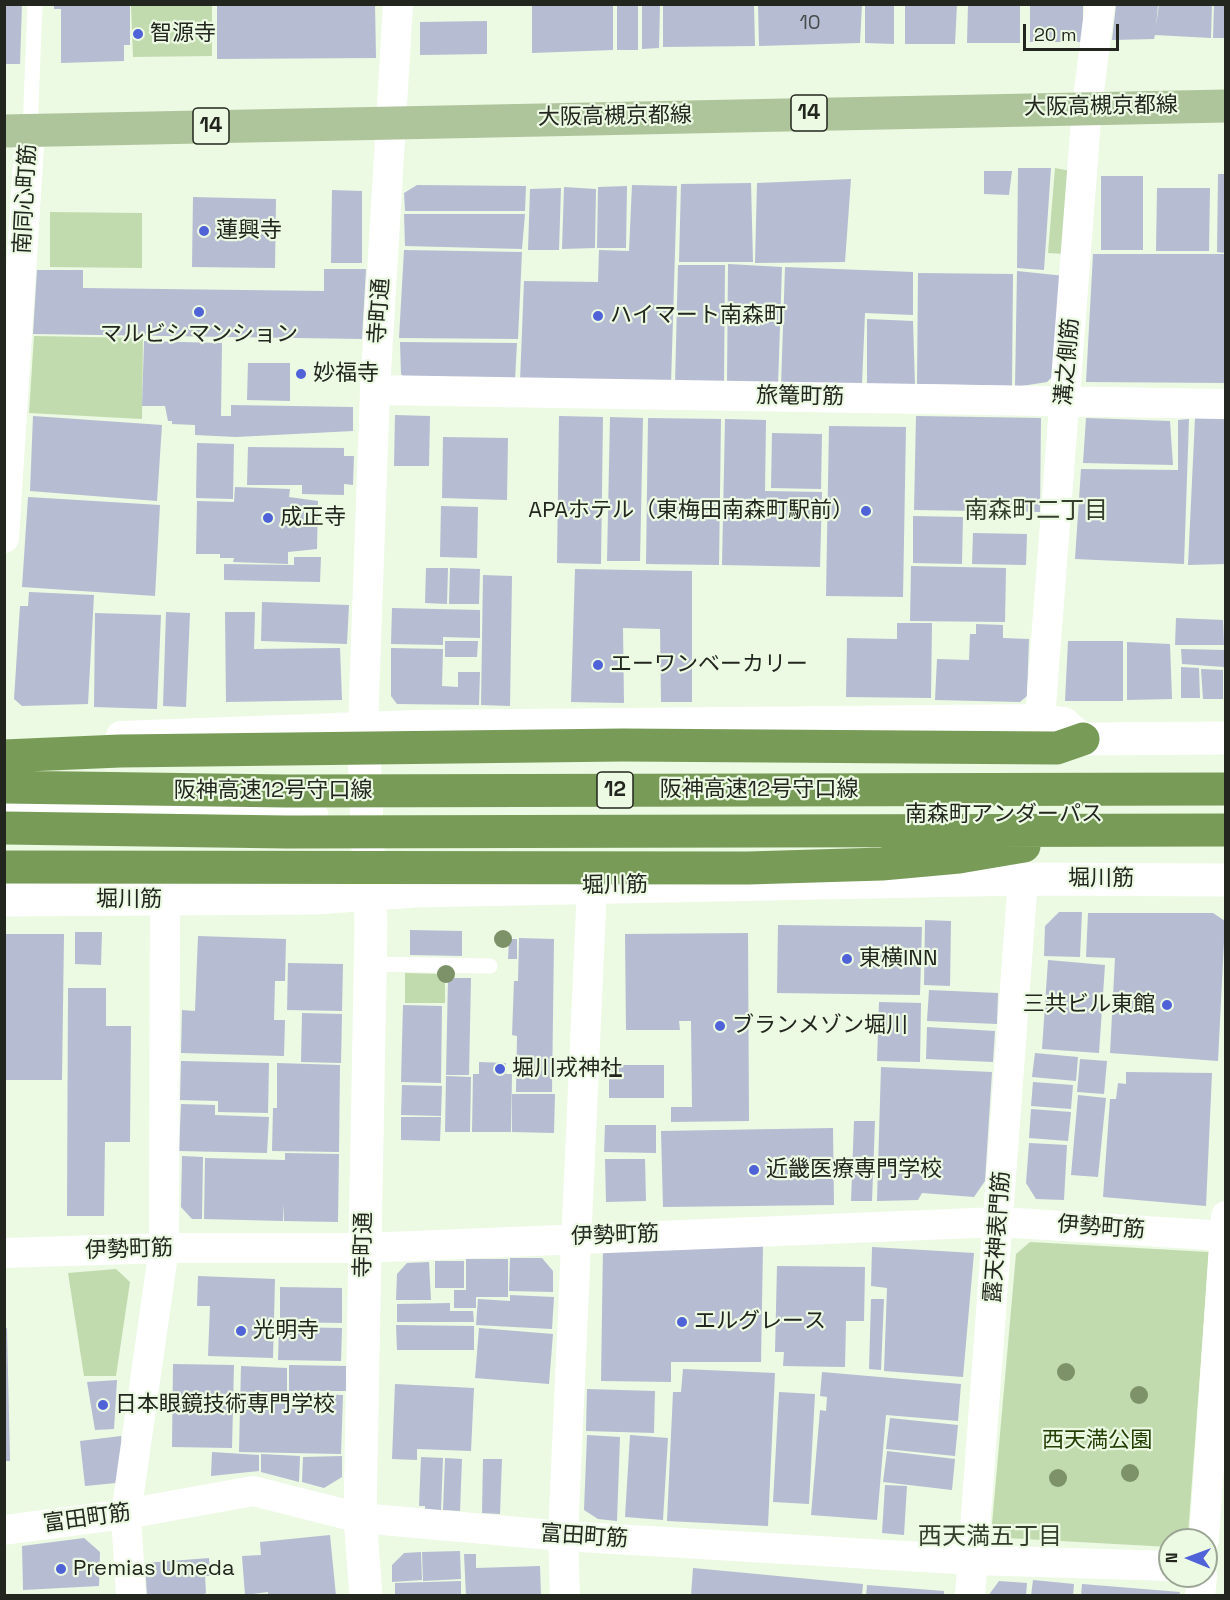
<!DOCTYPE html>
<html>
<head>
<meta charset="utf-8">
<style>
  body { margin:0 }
  #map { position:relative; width:1230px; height:1600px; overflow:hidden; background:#ecf9e3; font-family:"Space Grotesk",sans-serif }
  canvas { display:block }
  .frame { position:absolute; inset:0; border:6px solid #22261e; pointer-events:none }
  .north { position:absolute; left:1158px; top:1528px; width:60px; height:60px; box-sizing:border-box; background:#ecf9e3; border:2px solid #9ba594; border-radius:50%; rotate:271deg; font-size:16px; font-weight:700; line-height:24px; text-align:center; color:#22261e }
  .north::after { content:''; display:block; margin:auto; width:21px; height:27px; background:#4f62d7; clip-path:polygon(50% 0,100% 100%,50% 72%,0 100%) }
  .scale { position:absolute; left:1023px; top:24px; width:96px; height:27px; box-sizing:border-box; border:3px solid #22261e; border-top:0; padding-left:8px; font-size:18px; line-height:21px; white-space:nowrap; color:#22261e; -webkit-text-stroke:4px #ecf9e3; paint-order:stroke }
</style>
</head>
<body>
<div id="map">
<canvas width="1230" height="1600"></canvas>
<div class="frame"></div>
<div class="north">N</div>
<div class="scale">20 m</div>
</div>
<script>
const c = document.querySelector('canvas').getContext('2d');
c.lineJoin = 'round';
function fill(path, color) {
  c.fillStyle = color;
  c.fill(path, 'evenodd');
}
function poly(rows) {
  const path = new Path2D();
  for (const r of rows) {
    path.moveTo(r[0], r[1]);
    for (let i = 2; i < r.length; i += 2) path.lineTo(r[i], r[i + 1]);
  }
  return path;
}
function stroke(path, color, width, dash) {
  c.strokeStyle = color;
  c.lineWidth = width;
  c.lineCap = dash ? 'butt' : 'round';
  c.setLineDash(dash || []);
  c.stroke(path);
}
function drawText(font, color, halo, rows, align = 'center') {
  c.font = font + ' "Space Grotesk","Noto Sans JP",sans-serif';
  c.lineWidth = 4.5;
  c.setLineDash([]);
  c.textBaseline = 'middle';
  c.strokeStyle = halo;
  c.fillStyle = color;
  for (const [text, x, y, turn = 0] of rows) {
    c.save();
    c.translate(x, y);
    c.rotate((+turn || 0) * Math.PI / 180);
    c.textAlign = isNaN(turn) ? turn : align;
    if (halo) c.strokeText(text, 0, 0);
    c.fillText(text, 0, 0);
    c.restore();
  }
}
const green = poly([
  [131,5,212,5,212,56,133,57],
  [1055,168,1071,171,1065,254,1048,253],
  [50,212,142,213,142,268,50,267],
  [34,336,143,338,142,419,29,413],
  [405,973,442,974,445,978,445,1003,405,1003],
  [1030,1242,1209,1252,1188,1535,1181,1540,1170,1540,1170,1547,1006,1538,992,1524,1016,1254],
  [116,1269,130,1282,116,1376,84,1376,68,1273]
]);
const building = poly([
  [4,4,22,4,20,64,4,64],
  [54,4,130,4,130,45,124,45,124,61,61,63,61,9,54,9],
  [217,4,375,4,376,58,217,59],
  [532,4,613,4,613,50,532,53],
  [617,4,638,4,638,50,617,50],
  [642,4,660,4,659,48,642,49],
  [663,4,754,4,755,46,663,47],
  [758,4,862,4,860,43,759,46],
  [865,4,894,4,894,44,865,43],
  [905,4,957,4,955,44,905,44],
  [968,4,1020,4,1020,43,967,43],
  [1030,4,1083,4,1083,42,1030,42],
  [1159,4,1212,4,1211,38,1155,35,1154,39,1112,40,1116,5,1158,5,1156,27],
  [1214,4,1226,4,1226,38,1213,38],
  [487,21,487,54,420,55,420,22],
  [1018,168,1051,168,1044,270,1017,268],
  [984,171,1012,171,1009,195,984,194],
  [1218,174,1226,174,1226,253,1217,252],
  [1101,176,1143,176,1143,250,1101,250],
  [851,179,845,262,755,263,757,183],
  [751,183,753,262,679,262,681,184],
  [417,185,526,186,525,211,405,211,404,193],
  [632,185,677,186,671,384,520,381,524,281,598,282,599,250,629,251],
  [627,186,626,248,597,248,598,187],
  [564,187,596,189,595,248,562,249],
  [561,188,559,250,528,250,530,189],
  [1157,188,1210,188,1209,251,1156,251],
  [332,190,362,191,362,263,331,263],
  [193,197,276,199,275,268,192,267],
  [404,214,525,214,522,249,405,246],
  [404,250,522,252,518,339,399,338],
  [1093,254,1226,254,1226,383,1086,382],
  [728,264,782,267,778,386,727,384],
  [678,265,725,265,724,385,675,384],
  [785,267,913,272,913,315,865,313,862,384,781,386],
  [324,269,366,269,362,339,33,334,37,270,83,270,83,288,324,291],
  [1017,271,1065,276,1056,373,1047,382,1015,387],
  [918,273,1013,274,1012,386,917,384],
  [867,319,913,321,915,385,867,385],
  [144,341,222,343,221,416,231,416,231,405,353,407,353,431,236,437,195,435,195,425,172,424,172,421,168,421,165,406,142,406],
  [400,342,517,343,515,380,406,380,401,374],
  [248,363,290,363,290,401,247,400],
  [395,415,430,416,429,466,394,466],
  [33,416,162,425,157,501,30,491],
  [559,416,603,417,601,564,557,563],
  [916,416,1041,418,1040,512,914,510],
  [610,417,643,418,640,561,607,561],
  [648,418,721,419,719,565,646,564],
  [1086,418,1170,421,1173,465,1083,463],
  [1195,418,1226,419,1226,564,1188,565],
  [725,419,766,420,765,491,822,492,820,567,722,565],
  [1189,419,1184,564,1075,559,1081,469,1178,470,1178,420],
  [829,426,906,427,903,597,826,596],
  [772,433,822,434,821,489,771,488],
  [443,437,508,438,507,500,442,498],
  [197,443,234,444,233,499,196,498],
  [248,447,344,448,344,456,354,456,353,485,344,484,344,495,302,494,302,485,247,485],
  [235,487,290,489,289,497,318,501,317,549,288,552,288,564,233,562,234,558,220,558,220,554,196,554,197,501,234,502],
  [28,497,160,505,155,596,22,587],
  [441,506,478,507,477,558,440,557],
  [913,516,963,517,962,564,913,563],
  [973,533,1027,534,1026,565,972,564],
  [294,557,321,557,320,582,224,580,224,564,294,565],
  [911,566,1006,568,1005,622,910,621],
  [426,568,448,568,447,604,425,603],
  [450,568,480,569,479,604,449,604],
  [575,569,692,571,692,702,661,702,660,629,623,628,624,703,571,702],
  [483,575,512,576,510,706,481,705],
  [29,592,94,595,88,704,22,706,14,699,20,606,28,606],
  [262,602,349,605,347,644,261,641],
  [392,608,480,610,480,638,443,637,443,645,391,644],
  [166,612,190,613,186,707,163,706],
  [225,612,255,612,254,649,340,648,342,700,226,702],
  [95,613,161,615,157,709,94,707],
  [1176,618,1223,620,1224,645,1175,645],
  [897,623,932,623,931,698,846,697,847,638,897,639],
  [976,624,1003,625,1003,638,1029,639,1027,696,1020,702,935,700,937,659,969,660,970,634,976,634],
  [445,641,478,641,477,657,445,657],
  [1068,641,1123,641,1123,701,1065,701],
  [1127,642,1170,644,1172,699,1127,700],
  [391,648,443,649,442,686,458,687,458,672,480,672,479,705,397,704,391,696],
  [1181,649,1225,650,1224,667,1182,664],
  [1181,667,1199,668,1200,698,1181,698],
  [1201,669,1223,670,1223,699,1203,699],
  [1059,912,1082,912,1080,957,1044,956,1045,926],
  [1088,913,1213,913,1225,921,1218,1061,1110,1053,1115,958,1086,957],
  [925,920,951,921,950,986,924,985],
  [778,925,922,927,920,995,777,993],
  [410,930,462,931,462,956,410,955],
  [75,932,102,932,101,965,75,964],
  [748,933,749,1121,671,1122,671,1107,692,1107,691,1021,679,1021,680,1030,626,1030,625,934],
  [4,934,64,934,62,1080,4,1080],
  [198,936,286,939,285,981,275,981,274,1020,285,1020,284,1056,181,1053,182,1010,195,1011],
  [519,938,554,939,552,1092,516,1092,517,1036,512,1035,514,981,518,981],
  [509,939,517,939,517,959,508,959],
  [1048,960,1105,965,1099,1053,1042,1049],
  [288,963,343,964,342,1011,287,1010],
  [448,978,471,978,469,1075,446,1075],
  [68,988,106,988,106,1026,131,1026,130,1142,105,1142,104,1216,67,1216],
  [929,990,998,993,997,1024,927,1021],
  [879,1002,921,1003,920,1062,877,1061],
  [403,1005,442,1006,441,1083,401,1082],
  [302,1013,342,1014,341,1063,301,1062],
  [927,1027,995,1031,993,1062,926,1059],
  [1035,1053,1078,1057,1076,1081,1032,1077],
  [1080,1059,1107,1061,1104,1094,1077,1092],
  [181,1061,269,1063,268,1113,218,1112,218,1101,180,1100],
  [479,1062,506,1063,506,1074,512,1074,511,1132,472,1132,473,1074,479,1074],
  [277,1063,340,1065,339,1152,272,1151,273,1108,277,1108],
  [609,1065,664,1065,664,1098,609,1098],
  [881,1067,992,1072,985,1181,974,1197,922,1193,918,1200,877,1201],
  [1126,1072,1212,1073,1206,1206,1103,1197,1110,1099,1116,1099,1118,1083,1126,1084],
  [446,1076,471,1077,470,1132,445,1132],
  [1033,1082,1073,1085,1071,1109,1031,1106],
  [402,1085,442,1086,441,1116,401,1115],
  [512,1094,555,1094,554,1133,512,1132],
  [1078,1095,1106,1098,1098,1177,1071,1175],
  [181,1104,215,1105,215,1115,269,1117,267,1153,179,1151],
  [1031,1109,1071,1112,1068,1141,1029,1138],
  [401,1117,441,1117,440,1141,401,1140],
  [854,1121,875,1121,872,1201,851,1201],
  [605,1125,656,1125,656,1153,604,1152],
  [833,1128,834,1205,663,1207,661,1131],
  [1029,1143,1067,1145,1064,1200,1036,1199,1026,1183],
  [285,1153,339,1154,338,1222,284,1221,284,1203,283,1221,204,1219,205,1158,285,1160],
  [182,1156,203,1157,202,1219,192,1219,181,1207],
  [605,1159,645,1159,646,1201,606,1202],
  [603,1246,763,1246,761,1362,671,1362,671,1382,601,1381],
  [872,1247,974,1253,963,1377,884,1371,887,1288,871,1286],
  [510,1258,542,1258,553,1271,553,1292,509,1291],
  [466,1259,508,1259,508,1297,476,1297,476,1308,454,1308,454,1290,466,1290],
  [435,1261,464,1261,464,1288,435,1288],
  [429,1262,431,1300,396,1300,397,1274,407,1263],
  [777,1266,865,1267,864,1321,846,1321,845,1367,783,1366,784,1352,775,1352],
  [198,1276,275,1279,273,1358,208,1356,210,1306,197,1306],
  [280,1287,342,1288,342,1323,280,1322],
  [510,1295,554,1297,552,1329,476,1325,478,1299,510,1301],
  [871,1299,884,1299,881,1370,869,1369],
  [450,1303,450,1311,473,1311,474,1322,397,1322,397,1304],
  [396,1325,474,1326,474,1350,397,1350],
  [279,1327,342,1328,341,1361,278,1360],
  [4,1328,7,1328,10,1461,4,1461],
  [479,1328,553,1334,549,1384,475,1378],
  [173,1364,234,1365,232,1448,172,1447],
  [289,1365,346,1366,346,1391,289,1391],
  [241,1366,287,1368,287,1393,343,1395,341,1454,239,1452],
  [683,1369,775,1373,768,1526,667,1521,673,1392,681,1392],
  [822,1372,961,1384,958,1421,886,1415,877,1520,811,1515,820,1410,826,1411,827,1397,820,1396],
  [117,1380,114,1429,95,1430,87,1382],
  [395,1384,474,1388,471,1451,417,1449,417,1460,392,1459],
  [587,1389,655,1391,654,1433,586,1431],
  [779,1392,815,1394,809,1504,773,1502],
  [890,1418,958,1425,955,1456,886,1449],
  [587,1435,620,1437,617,1521,598,1519,584,1510],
  [630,1435,668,1438,663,1520,625,1517],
  [121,1436,126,1482,85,1486,80,1441],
  [887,1451,955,1459,952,1490,883,1482],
  [212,1452,259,1455,259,1471,211,1476],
  [261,1454,300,1456,299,1482,261,1472],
  [342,1456,342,1477,324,1488,302,1482,303,1457],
  [421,1457,443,1458,441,1511,425,1510,425,1506,419,1506],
  [445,1458,462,1459,460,1511,443,1510],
  [483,1459,502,1459,500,1514,482,1513],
  [885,1485,907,1486,904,1535,882,1533],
  [330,1535,336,1596,268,1596,268,1592,245,1595,242,1556,261,1555,260,1542],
  [84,1538,100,1552,99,1586,23,1590,22,1546],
  [460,1551,461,1579,423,1581,422,1552],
  [421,1552,422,1580,392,1582,392,1565,404,1553],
  [464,1554,476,1554,476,1568,540,1566,541,1596,466,1596],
  [209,1558,210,1576,205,1576,206,1593,201,1596,147,1596,145,1563],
  [693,1568,863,1584,862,1596,691,1596],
  [1033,1580,1074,1584,1073,1596,1031,1596],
  [461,1581,461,1596,395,1596,395,1583],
  [999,1581,1027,1583,1026,1596,988,1596],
  [1082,1584,1168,1591,1180,1592,1179,1596,1081,1596],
  [867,1585,944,1591,944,1596,866,1596]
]);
const service = poly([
  [30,131,35,4],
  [371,964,490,966]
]);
const minor = poly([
  [375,390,1226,404],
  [4,538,30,131],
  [1040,719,1087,107,1100,4],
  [363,726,375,390,398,4],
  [121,736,416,725,1040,719,1064,722,1083,739],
  [4,1253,164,1248,364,1248,999,1222,1226,1236],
  [4,1530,126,1514,253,1491,360,1518,563,1536,973,1560,1170,1566],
  [1204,1540,1226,1216],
  [131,1596,126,1514,164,1248,165,901],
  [565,1596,563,1536,592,886],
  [970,1596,1023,879],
  [1200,1596,1202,1576]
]);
const tertiary = poly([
  [363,726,371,924,360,1518,366,1596],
  [1083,739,1226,738],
  [4,811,312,816],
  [4,900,315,898,415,891,1023,879,1226,880]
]);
const primary = poly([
  [4,131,1226,106]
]);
const motorway = poly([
  [4,756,120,751,623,745,1057,748,1083,739],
  [4,787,286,791,1226,789],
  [4,828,287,832,1226,830],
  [4,867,748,868,882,864,959,857,1024,846]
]);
const trees = [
  [503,939],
  [446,974],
  [1066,1372],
  [1139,1395],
  [1130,1473],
  [1058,1478]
];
const markers = [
  [138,34,6,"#4f62d7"],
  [204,231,6,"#4f62d7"],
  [199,312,6,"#4f62d7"],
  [598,316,6,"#4f62d7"],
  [301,374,6,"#4f62d7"],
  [866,511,6,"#4f62d7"],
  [268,518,6,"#4f62d7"],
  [598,665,6,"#4f62d7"],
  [847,959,6,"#4f62d7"],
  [1167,1005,6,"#4f62d7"],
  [720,1026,6,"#4f62d7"],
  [500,1069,6,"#4f62d7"],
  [754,1170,6,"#4f62d7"],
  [682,1322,6,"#4f62d7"],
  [241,1331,6,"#4f62d7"],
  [103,1405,6,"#4f62d7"],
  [61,1569,6,"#4f62d7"]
];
const numberNames = [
  ["10",810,24]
];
const shields = [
  [809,113,36],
  [211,126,36],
  [615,790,36]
];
const shieldNames = [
  ["14",809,113],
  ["14",211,126],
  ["12",615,790]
];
const poiNames = [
  ["智源寺",150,34],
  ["蓮興寺",216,231],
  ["ハイマート南森町",610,316],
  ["マルビシマンション",199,335,"center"],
  ["妙福寺",313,374],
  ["APAホテル（東梅田南森町駅前）",854,511,"right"],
  ["成正寺",280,518],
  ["エーワンベーカリー",610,665],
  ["東横INN",859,959],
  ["三共ビル東館",1155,1005,"right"],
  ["ブランメゾン堀川",732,1026],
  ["堀川戎神社",512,1069],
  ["近畿医療専門学校",766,1170],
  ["エルグレース",694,1322],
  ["光明寺",253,1331],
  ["日本眼鏡技術専門学校",115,1405],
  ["Premias Umeda",73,1569]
];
const streetNames = [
  ["大阪高槻京都線",1101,107,-1],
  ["大阪高槻京都線",615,117,-1],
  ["南同心町筋",26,199,-87],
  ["寺町通",380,311,-86],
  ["溝之側筋",1068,362,-85],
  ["旅篭町筋",800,397,1],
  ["阪神高速12号守口線",759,790],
  ["阪神高速12号守口線",273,791],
  ["南森町アンダーパス",1004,815],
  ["堀川筋",1101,879],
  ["堀川筋",615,886,-1],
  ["堀川筋",129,900],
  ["伊勢町筋",1101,1228,4],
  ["伊勢町筋",615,1236,-2],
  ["露天神表門筋",998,1237,-86],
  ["寺町通",364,1245,-89],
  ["伊勢町筋",129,1250,-2],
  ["富田町筋",87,1519,-8],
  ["富田町筋",584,1537,4]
];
const parkNames = [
  ["西天満公園",1097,1441]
];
const neighbourhoodNames = [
  ["南森町二丁目",1036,511],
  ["西天満五丁目",990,1537]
];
fill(green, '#c1dbae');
fill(building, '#b6bcd2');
stroke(service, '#fff', 15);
stroke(minor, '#fff', 30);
stroke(tertiary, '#fff', 33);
stroke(primary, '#aec49b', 33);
stroke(motorway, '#789c58', 33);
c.fillStyle = '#7d9268';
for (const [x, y] of trees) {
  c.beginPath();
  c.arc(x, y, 9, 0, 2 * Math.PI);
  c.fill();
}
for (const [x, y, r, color] of markers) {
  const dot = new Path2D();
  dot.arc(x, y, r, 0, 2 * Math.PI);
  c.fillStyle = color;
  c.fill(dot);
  stroke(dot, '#ecf9e3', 2);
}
drawText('20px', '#474c4b', null, numberNames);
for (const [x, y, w] of shields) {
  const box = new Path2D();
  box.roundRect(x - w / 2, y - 18, w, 36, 4.5);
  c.fillStyle = '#ecf9e3';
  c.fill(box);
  stroke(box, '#22261e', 1.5);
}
drawText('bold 21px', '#22261e', null, shieldNames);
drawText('22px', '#22261e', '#ecf9e3', poiNames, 'left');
drawText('22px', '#22261e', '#ecf9e3', streetNames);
drawText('22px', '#233e03', '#ecf9e3', parkNames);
drawText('24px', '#353e2d', '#ecf9e3', neighbourhoodNames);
</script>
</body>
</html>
